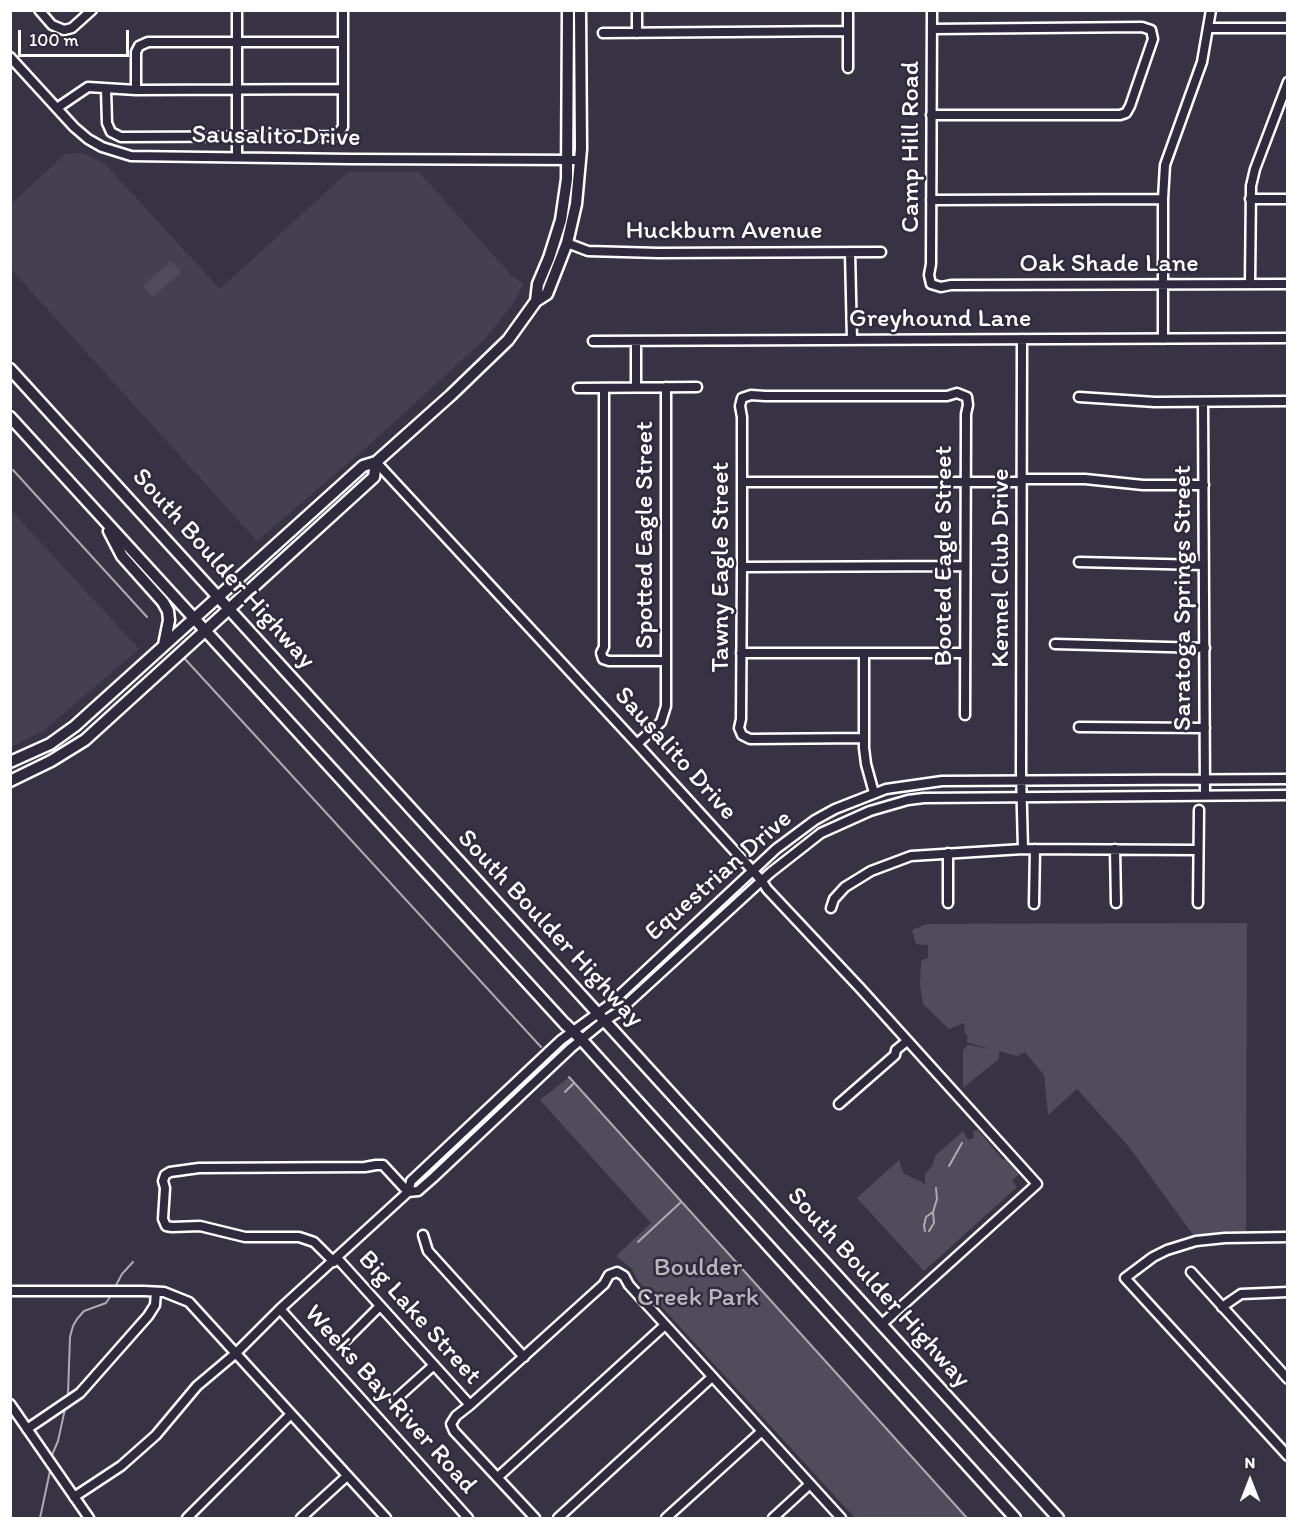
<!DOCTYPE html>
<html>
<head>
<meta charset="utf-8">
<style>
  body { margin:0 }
  #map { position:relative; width:1298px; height:1529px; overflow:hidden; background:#373345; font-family:Itim,sans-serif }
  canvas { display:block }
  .frame { position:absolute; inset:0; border:12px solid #fff; pointer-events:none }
  .north { position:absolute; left:1220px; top:1451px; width:60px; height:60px; -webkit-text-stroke:4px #2f2a3d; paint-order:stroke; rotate:0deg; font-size:16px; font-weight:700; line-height:24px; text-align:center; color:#fff }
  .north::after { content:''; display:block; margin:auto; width:21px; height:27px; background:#fff; clip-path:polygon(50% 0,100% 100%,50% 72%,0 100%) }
  .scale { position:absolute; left:18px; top:30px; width:111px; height:27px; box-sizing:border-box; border:3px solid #fff; border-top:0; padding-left:8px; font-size:18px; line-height:21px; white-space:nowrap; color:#fff; -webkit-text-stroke:4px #2f2a3d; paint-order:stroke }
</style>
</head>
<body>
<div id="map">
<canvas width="1298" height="1529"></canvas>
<div class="frame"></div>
<div class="north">N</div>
<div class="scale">100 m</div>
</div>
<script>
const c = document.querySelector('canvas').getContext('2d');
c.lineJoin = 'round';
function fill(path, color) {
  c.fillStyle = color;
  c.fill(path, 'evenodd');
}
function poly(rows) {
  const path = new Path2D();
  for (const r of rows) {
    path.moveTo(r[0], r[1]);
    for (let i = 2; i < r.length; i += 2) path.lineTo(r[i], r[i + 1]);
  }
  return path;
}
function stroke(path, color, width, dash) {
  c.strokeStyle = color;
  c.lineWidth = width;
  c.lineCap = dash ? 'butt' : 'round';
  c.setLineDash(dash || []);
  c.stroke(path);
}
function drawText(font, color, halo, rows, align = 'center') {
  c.font = font + ' Itim,sans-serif';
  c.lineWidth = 5;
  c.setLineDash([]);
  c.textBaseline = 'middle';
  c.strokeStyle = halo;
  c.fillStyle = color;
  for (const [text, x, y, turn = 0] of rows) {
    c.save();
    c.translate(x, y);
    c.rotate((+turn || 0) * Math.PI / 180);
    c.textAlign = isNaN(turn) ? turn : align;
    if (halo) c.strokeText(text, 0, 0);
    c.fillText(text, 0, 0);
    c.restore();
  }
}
const built = poly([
  [83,153,104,163,220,289,348,172,419,172,512,276,524,284,513,304,484,340,368,446,257,541,11,269,11,204,65,154],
  [11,510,139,649,42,732,11,747]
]);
const green = poly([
  [171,261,181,272,153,297,143,286],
  [1247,923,1246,1236,1194,1236,1129,1147,1077,1089,1048,1115,1044,1075,1025,1052,1017,1056,999,1051,999,1059,963,1088,963,1050,968,1045,990,1049,966,1042,968,1037,964,1031,965,1026,963,1023,949,1029,923,1004,920,985,921,961,928,958,928,945,916,944,912,930,927,924],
  [569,1077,967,1518,855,1518,638,1281,632,1269,616,1256,651,1223,540,1100],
  [978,1130,1003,1160,1005,1158,1019,1174,1012,1181,1017,1187,924,1271,857,1198,899,1160,904,1174,922,1182,925,1185,925,1174,932,1166,936,1155,963,1131,968,1140,974,1138,973,1131]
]);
const stream = poly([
  [13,470,147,617],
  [185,659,541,1047],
  [569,1077,967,1518],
  [565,1092,574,1083],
  [949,1166,962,1143],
  [925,1231,924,1226,926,1217,933,1212],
  [929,1231,934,1223,933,1212,937,1199,936,1188],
  [638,1242,681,1202],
  [114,1289,122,1274,133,1262],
  [68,1394,70,1337,73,1326,77,1319,84,1311,106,1303,110,1297],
  [52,1455,58,1441,65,1409],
  [40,1518,50,1471]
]);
const minor = poly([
  [39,10,52,25,64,30,72,28,92,10],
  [237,10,237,157],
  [637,10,637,33],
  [932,10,931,264,929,275,931,284,941,287,951,285,1288,284],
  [1209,28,1288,28],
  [603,33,848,31],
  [10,57,74,127,88,139,102,147,131,156,350,159,580,160],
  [848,68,848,10],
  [106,89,107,123,111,132,121,137,336,136,343,127,343,10],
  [136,90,136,52,139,46,148,42,343,42],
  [57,108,88,87,136,90,343,89],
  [931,115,1120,115,1126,113,1130,106,1153,39,1151,30,1142,27,932,29],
  [1250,199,1288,199],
  [931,200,1163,199],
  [567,243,588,251,658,253,881,252],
  [850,252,852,340],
  [1250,284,1251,186,1255,169,1288,82],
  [1022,339,1021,772,1023,849],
  [1163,339,1163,199,1165,165,1202,62,1211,10],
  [593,341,1288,338],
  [636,387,636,341],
  [578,388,697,387],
  [604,388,604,647,601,653,603,659,609,661,666,661],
  [1079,397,1155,402,1288,401],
  [1203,402,1205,795],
  [376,462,637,744,762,881,767,889,860,988,1037,1184,882,1324],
  [1022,479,1085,479,1143,485,1204,485],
  [742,482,1022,482],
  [1079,562,1204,565],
  [742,567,965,566],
  [1055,644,1205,648],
  [741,653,965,653],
  [864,653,864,748,866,764,874,793],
  [1079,727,1205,728],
  [864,738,750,739,742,735,739,728,741,719,742,567,742,417,740,406,742,398,751,395,765,396,947,396,957,393,967,397,968,405,966,414,965,715],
  [637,744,661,722,666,706,666,387],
  [1115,849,1116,903],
  [948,853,948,903],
  [1198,903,1199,810],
  [1034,904,1035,849],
  [831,908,834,899,845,887,871,871,911,856,1023,849,1198,850],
  [839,1104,895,1055,896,1050,907,1041],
  [408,1192,411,1181,561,1040,609,1005,776,849,815,820,835,809,886,789,942,781,1288,779],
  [423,1235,428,1251,524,1357],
  [1288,1237,1225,1238,1196,1241,1167,1250,1153,1257,1125,1278,1288,1456],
  [337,1258,470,1405],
  [334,1262,314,1242,299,1237,245,1237,200,1226,172,1227,166,1226,163,1219,165,1188,163,1181,165,1175,170,1172,199,1168,365,1167,376,1165,383,1165,408,1192],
  [1191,1272,1288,1379],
  [10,1291,144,1291,164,1292,189,1302,386,1518],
  [1222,1307,1241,1294,1288,1292],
  [280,1309,468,1518],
  [340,1346,380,1306],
  [395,1400,434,1365],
  [10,1404,89,1518],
  [27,1429,80,1393,148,1316,155,1305,156,1292],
  [498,1477,665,1325],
  [74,1497,121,1466,156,1435,197,1386,235,1354,280,1309,408,1192,418,1191,434,1177,571,1048,604,1021,617,1013,770,873,821,833,870,811,908,800,924,798,1288,795],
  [187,1518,291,1414],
  [301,1518,347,1476],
  [535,1518,454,1431,451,1424,456,1416,470,1405,604,1284,609,1275,617,1272,624,1276,629,1285,841,1518],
  [558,1518,712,1377],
  [666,1518,762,1431],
  [773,1518,810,1484]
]);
const major = poly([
  [536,301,538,284,549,258,561,220,567,179,568,10],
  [10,369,1058,1518],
  [10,417,564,1023,581,1039,1015,1518],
  [109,531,122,556,163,602,168,611,169,620,164,645],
  [10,762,50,744,75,726,363,466,376,462,451,395,508,340,536,301,547,294,567,243,576,204,581,149,580,10],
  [10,781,51,761,85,740,374,477,376,462]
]);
const streetNames = [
  ["Sausalito Drive",276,137,1],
  ["Camp Hill Road",911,147,-90],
  ["Huckburn Avenue",724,231],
  ["Oak Shade Lane",1109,264],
  ["Greyhound Lane",940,319],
  ["Spotted Eagle Street",645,535,-90],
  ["Booted Eagle Street",944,556,-90],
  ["Tawny Eagle Street",721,567,-90],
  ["Kennel Club Drive",1001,568,-90],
  ["South Boulder Highway",223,569,48],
  ["Saratoga Springs Street",1183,598,-90],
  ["Sausalito Drive",675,754,48],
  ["Equestrian Drive",719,876,-41],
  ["South Boulder Highway",550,929,47],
  ["South Boulder Highway",878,1288,48],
  ["Big Lake Street",419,1318,48],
  ["Weeks Bay River Road",390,1400,48]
];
const parkNames = [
  ["Boulder",698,1268],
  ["Creek Park",698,1298]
];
fill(built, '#444051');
fill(green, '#514c5c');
stroke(stream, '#adabb2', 2);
stroke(minor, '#fff', 13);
stroke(major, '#fff', 15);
stroke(minor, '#2f2a3d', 8);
stroke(major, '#2f2a3d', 10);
drawText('26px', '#fff', '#2f2a3d', streetNames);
drawText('26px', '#b9b7be', '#2f2a3d', parkNames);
</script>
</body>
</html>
